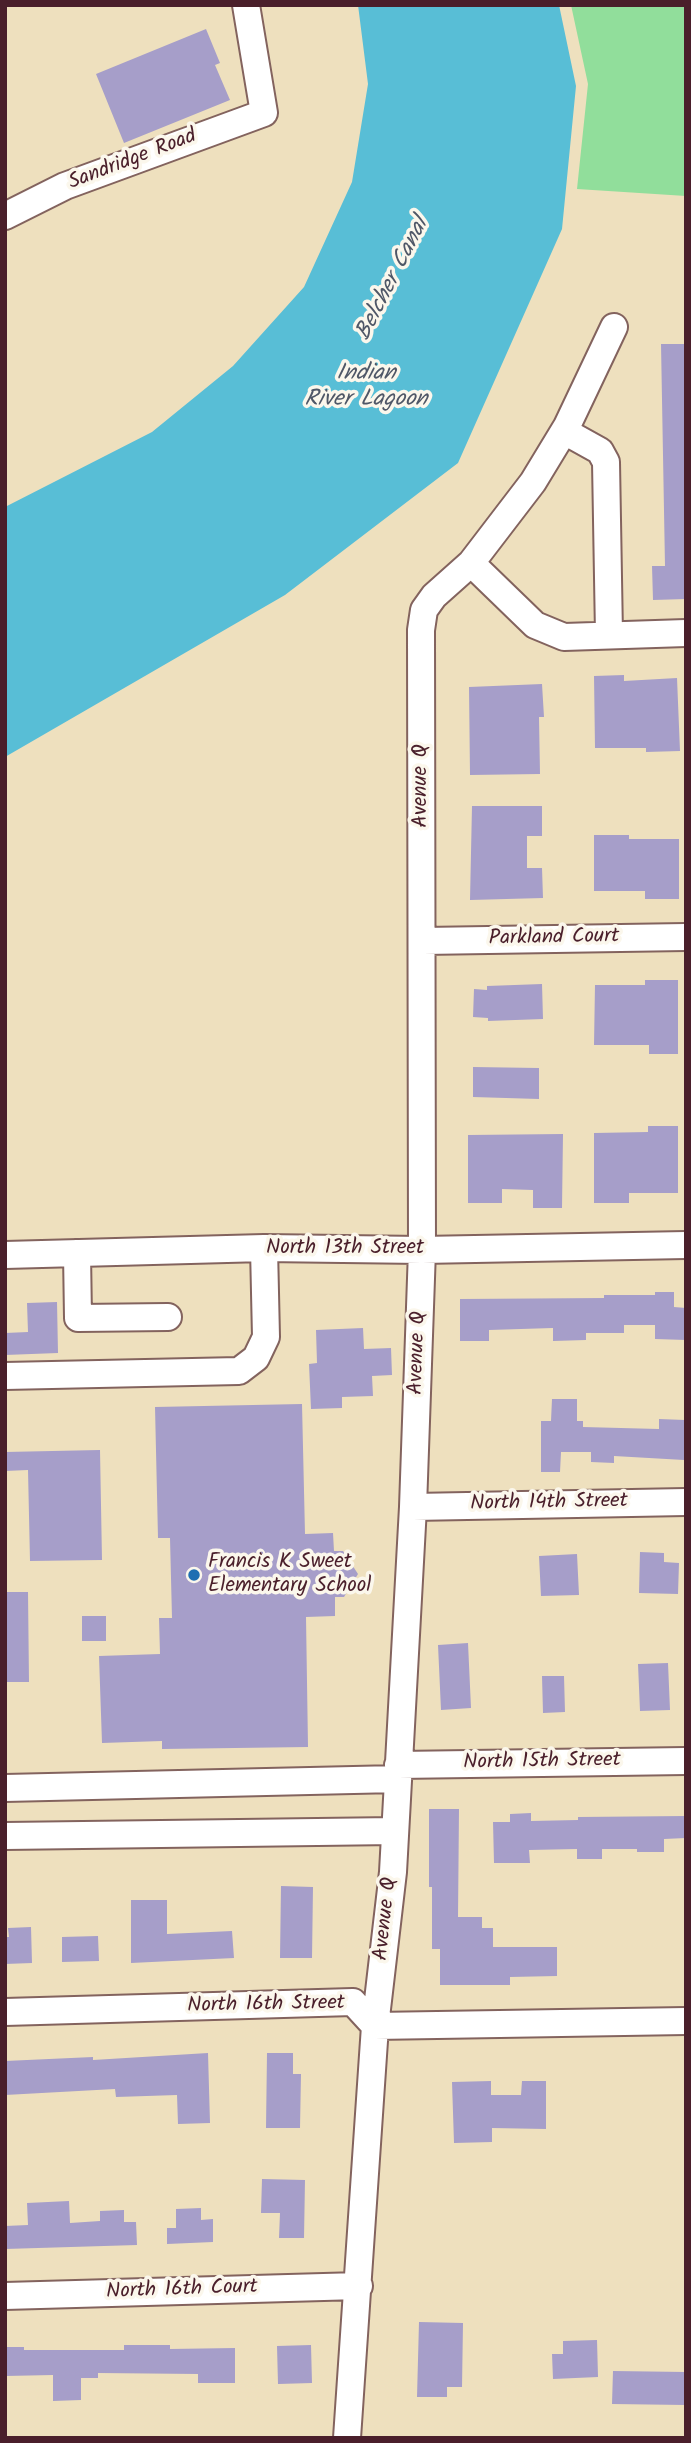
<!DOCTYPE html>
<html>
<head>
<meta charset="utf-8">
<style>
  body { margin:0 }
  #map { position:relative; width:691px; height:2443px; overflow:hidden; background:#eee0be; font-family:Kalam,sans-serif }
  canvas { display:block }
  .frame { position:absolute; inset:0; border:7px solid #4a1f2b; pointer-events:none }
</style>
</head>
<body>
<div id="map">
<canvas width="691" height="2443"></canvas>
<div class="frame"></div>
</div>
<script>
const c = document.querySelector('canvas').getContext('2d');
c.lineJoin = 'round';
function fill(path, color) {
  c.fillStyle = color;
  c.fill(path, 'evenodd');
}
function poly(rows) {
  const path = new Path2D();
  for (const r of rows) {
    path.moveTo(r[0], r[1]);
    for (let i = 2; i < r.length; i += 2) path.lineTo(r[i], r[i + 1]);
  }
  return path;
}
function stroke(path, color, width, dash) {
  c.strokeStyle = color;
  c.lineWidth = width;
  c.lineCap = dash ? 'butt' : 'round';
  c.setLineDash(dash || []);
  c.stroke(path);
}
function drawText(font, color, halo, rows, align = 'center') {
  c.font = font + ' Kalam,sans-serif';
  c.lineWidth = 7;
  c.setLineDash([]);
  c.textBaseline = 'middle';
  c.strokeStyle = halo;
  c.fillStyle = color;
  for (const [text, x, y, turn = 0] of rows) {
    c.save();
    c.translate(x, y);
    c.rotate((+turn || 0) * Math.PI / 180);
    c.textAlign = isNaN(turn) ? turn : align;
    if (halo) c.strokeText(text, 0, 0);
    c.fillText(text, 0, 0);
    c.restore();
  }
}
const green = poly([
  [571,5,686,5,686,196,577,189,588,84]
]);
const water = poly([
  [358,5,559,5,576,86,562,229,458,463,285,595,5,757,5,507,152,432,233,366,304,287,352,182,368,84]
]);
const building = poly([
  [206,29,220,63,215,65,230,100,124,143,96,74],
  [661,344,686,344,686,599,653,600,652,566,665,566],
  [624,675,624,681,677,678,680,751,646,752,646,748,595,748,594,676],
  [542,684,544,717,539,717,540,774,470,775,469,687],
  [472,806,542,806,542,836,527,836,527,868,542,868,543,898,470,900],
  [594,835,629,835,629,839,679,839,679,899,645,899,645,891,594,891],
  [645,980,678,980,678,1054,649,1054,649,1045,594,1045,595,985,645,985],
  [542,984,543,1019,488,1021,488,1018,473,1017,474,989,487,990,487,986],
  [473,1067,539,1068,539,1099,473,1097],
  [648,1126,678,1126,678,1193,629,1193,629,1203,594,1203,594,1133,648,1132],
  [563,1134,562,1208,533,1208,533,1190,502,1189,502,1203,468,1203,468,1135],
  [655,1292,674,1292,674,1307,686,1308,686,1340,655,1339,655,1325,624,1325,624,1333,586,1333,586,1340,553,1341,553,1328,489,1330,489,1341,460,1341,460,1299,604,1298,604,1295,655,1295],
  [57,1302,58,1353,5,1355,5,1333,28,1332,27,1303],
  [363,1328,364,1349,391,1348,392,1375,372,1376,373,1396,342,1397,342,1408,311,1409,309,1364,317,1363,316,1330],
  [552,1399,577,1399,577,1421,583,1421,583,1427,659,1429,659,1419,685,1420,684,1460,614,1456,614,1463,591,1462,591,1452,561,1452,560,1472,541,1472,541,1421,551,1421],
  [302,1404,305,1534,333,1533,334,1551,343,1551,358,1574,344,1597,335,1597,335,1616,306,1617,308,1747,162,1749,162,1741,102,1743,99,1656,160,1654,159,1618,172,1618,170,1538,158,1538,155,1407],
  [100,1450,102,1560,30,1561,28,1470,5,1471,5,1452],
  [640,1552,664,1553,664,1562,679,1563,678,1594,639,1593],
  [577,1554,579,1595,541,1596,539,1556],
  [5,1592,28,1592,29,1682,5,1682],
  [82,1616,106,1616,106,1641,82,1641],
  [468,1643,471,1708,441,1710,438,1645],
  [668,1663,670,1710,640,1711,638,1664],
  [542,1676,564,1676,565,1712,543,1713],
  [429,1809,459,1809,458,1917,482,1917,482,1928,493,1928,493,1947,557,1947,557,1976,510,1977,510,1985,440,1985,440,1949,432,1949,432,1887,429,1887],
  [531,1813,531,1821,578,1820,578,1817,686,1816,686,1838,664,1839,664,1852,637,1852,637,1849,602,1849,602,1859,577,1859,577,1849,529,1850,530,1863,494,1863,493,1822,510,1822,510,1814],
  [281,1886,313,1887,312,1958,280,1958],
  [131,1900,167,1900,167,1934,232,1931,234,1958,131,1963],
  [31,1927,32,1963,5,1964,5,1937,9,1937,8,1928],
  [98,1936,99,1961,62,1962,62,1937],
  [208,2053,210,2123,178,2124,177,2095,116,2097,115,2089,5,2095,5,2061,93,2057,93,2060],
  [267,2053,293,2053,293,2074,301,2074,300,2128,266,2128],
  [491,2081,491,2095,521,2095,522,2081,546,2081,546,2129,492,2128,492,2142,454,2143,452,2082],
  [262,2179,305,2180,304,2238,279,2238,280,2213,261,2213],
  [69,2201,70,2223,100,2221,100,2211,124,2210,124,2222,136,2222,137,2245,5,2249,5,2226,28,2225,27,2203],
  [201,2208,201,2220,213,2219,213,2242,167,2244,167,2228,176,2228,176,2209],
  [419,2322,463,2323,462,2387,447,2387,447,2397,417,2397],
  [597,2340,598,2377,553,2379,552,2354,563,2354,563,2341],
  [124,2345,170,2345,170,2349,235,2348,235,2383,198,2383,198,2374,98,2373,98,2378,81,2378,81,2400,53,2401,53,2375,5,2376,5,2347,24,2347,24,2350,124,2350],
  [311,2345,312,2383,278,2384,277,2346],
  [613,2371,686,2372,686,2405,612,2404]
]);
const minor = poly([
  [5,216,65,186,264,113,246,5],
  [564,431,600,451,606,462,609,635],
  [471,563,535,625,564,637,686,633],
  [423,941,686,937],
  [77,1253,78,1318,168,1317],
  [5,1255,264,1248,422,1250,686,1245],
  [5,1376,239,1371,256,1358,266,1337,264,1248],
  [413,1507,686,1502],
  [398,1765,686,1761],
  [5,1788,397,1779],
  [5,1836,395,1831],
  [5,2012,353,2002,375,2026,686,2021],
  [5,2296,359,2286],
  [347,2438,375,2026,393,1872,413,1507,422,1250,421,630,424,610,434,596,471,563,533,482,567,426,614,327]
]);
const markers = [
  [194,1575,7,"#1f6fb2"]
];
const streetNames = [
  ["Sandridge Road",133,161,-21],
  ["Avenue Q",422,786,-90],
  ["Parkland Court",554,939,-1],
  ["North 13th Street",345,1249],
  ["Avenue Q",419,1353,-88],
  ["North 14th Street",549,1504,-1],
  ["North 15th Street",542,1763,-1],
  ["Avenue Q",387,1919,-84],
  ["North 16th Street",266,2006,-1],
  ["North 16th Court",182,2291,-2]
];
const poiNames = [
  ["Francis K Sweet",208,1563],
  ["Elementary School",208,1587]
];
const waterNames = [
  ["Belcher Canal",394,280,-63],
  ["Indian",366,375],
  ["River Lagoon",366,401]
];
fill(green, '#91de9b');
fill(water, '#58bed6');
fill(building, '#a69ec9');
stroke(minor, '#83635e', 30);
stroke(minor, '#fff', 26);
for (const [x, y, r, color] of markers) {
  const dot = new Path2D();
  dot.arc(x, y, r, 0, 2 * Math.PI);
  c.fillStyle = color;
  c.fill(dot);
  stroke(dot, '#fbf7ec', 2.5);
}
drawText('21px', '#4a1f2b', '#fbf7ec', streetNames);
drawText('21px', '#4a1f2b', '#fbf7ec', poiNames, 'left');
drawText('italic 23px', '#4f5767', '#fbf7ec', waterNames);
</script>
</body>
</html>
